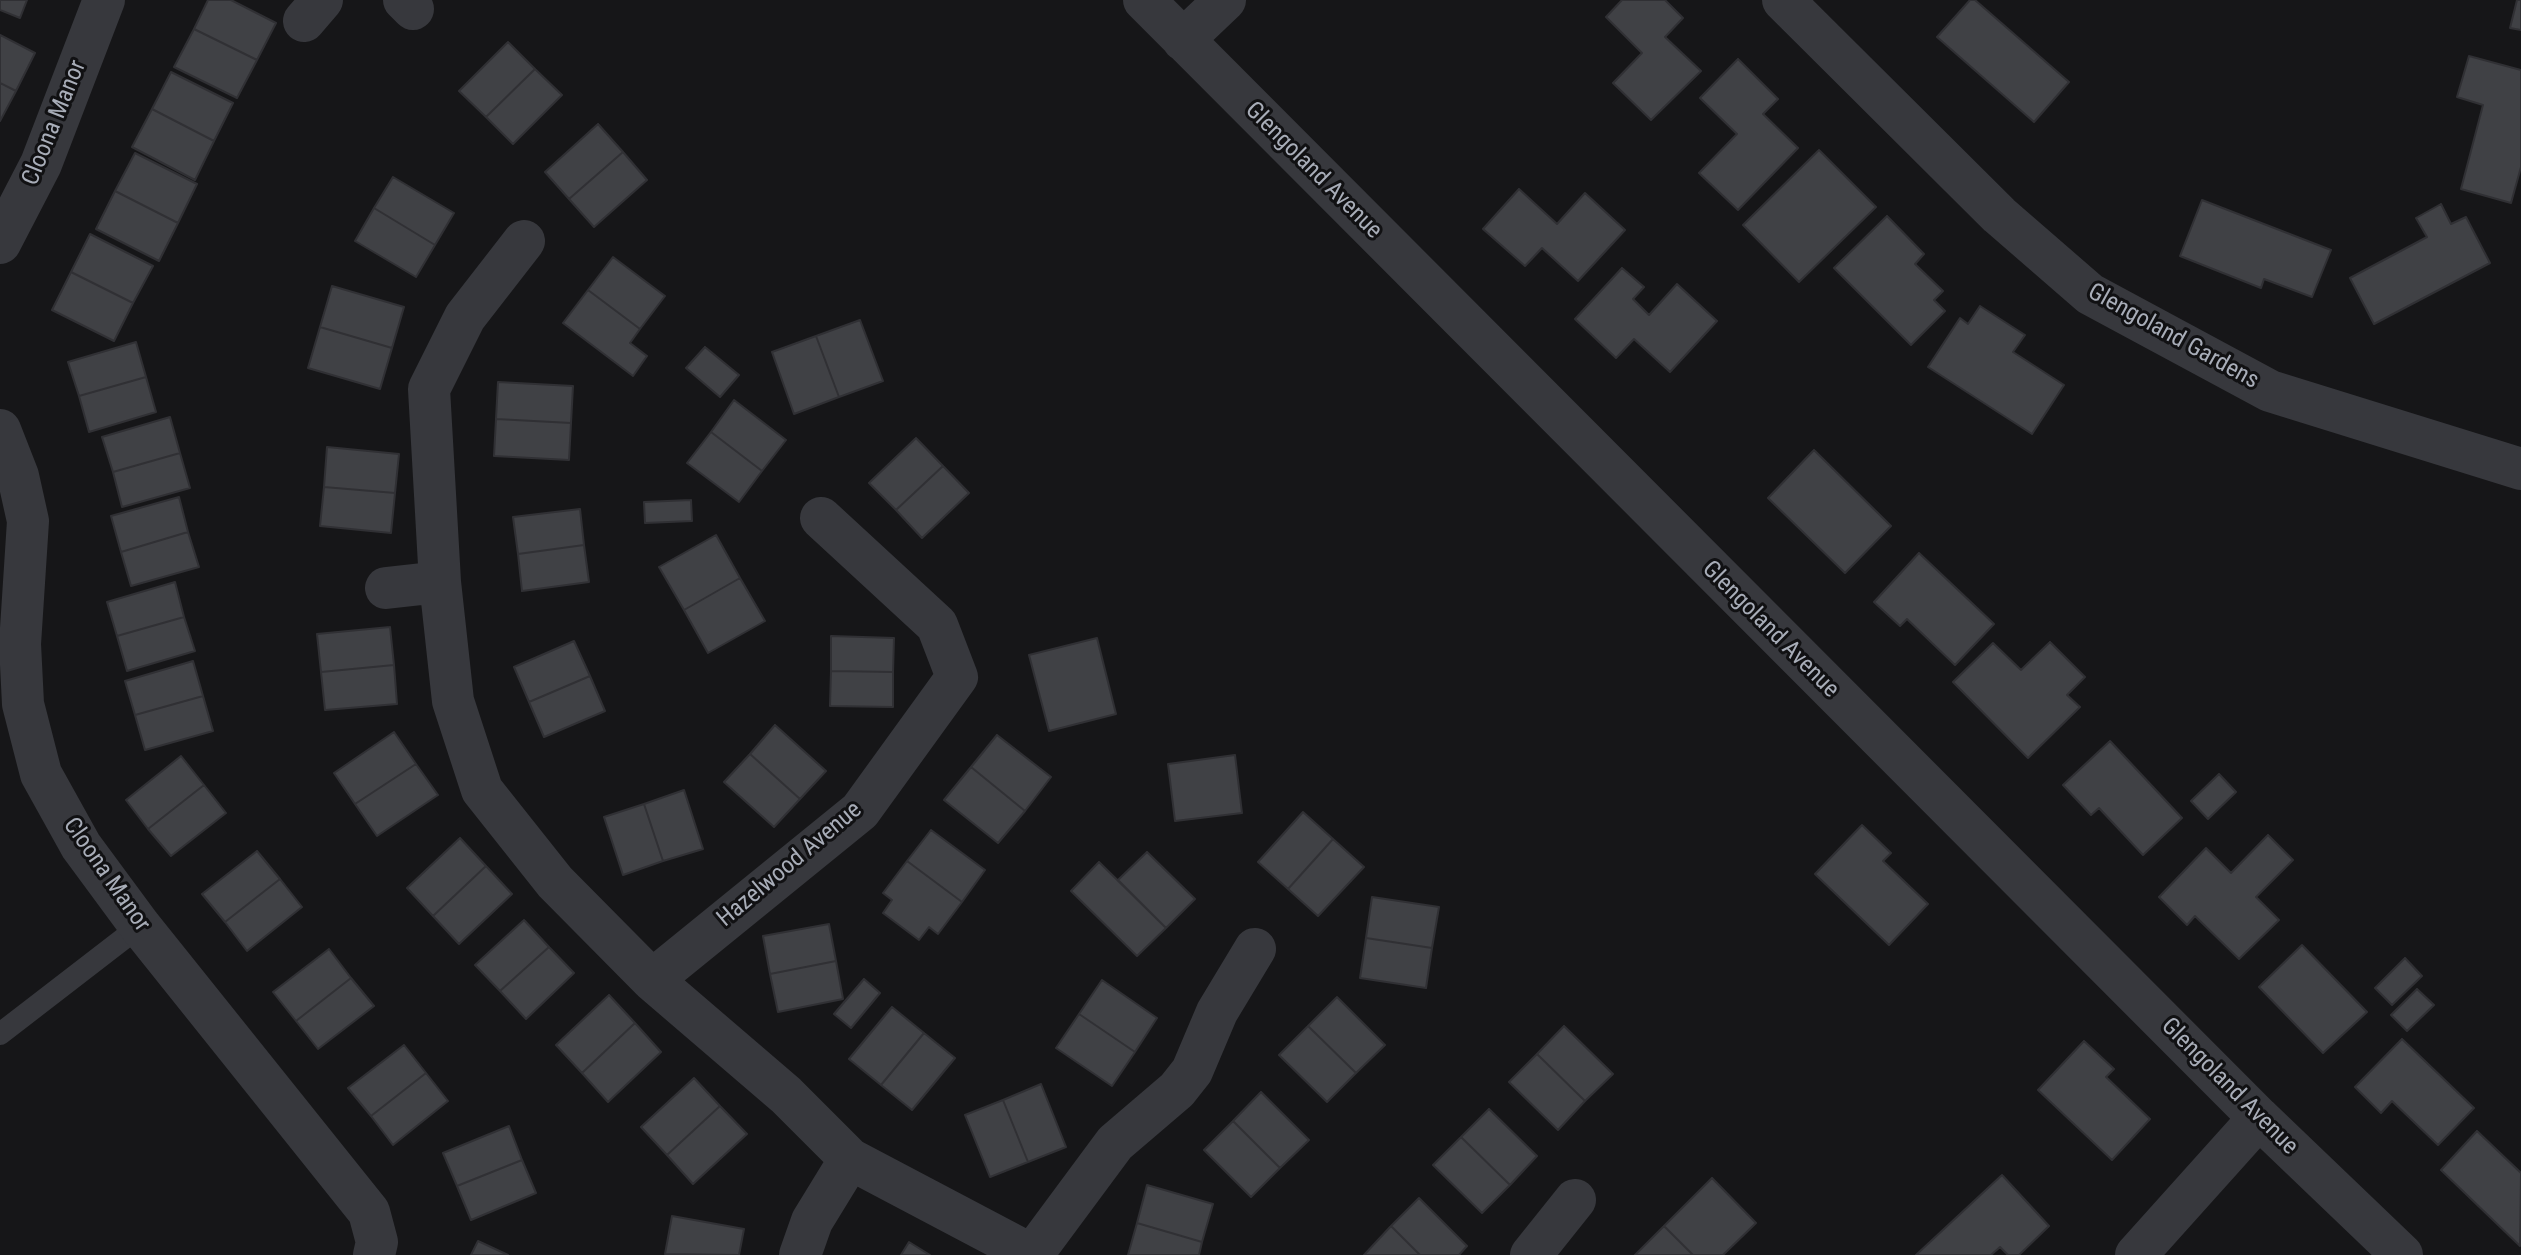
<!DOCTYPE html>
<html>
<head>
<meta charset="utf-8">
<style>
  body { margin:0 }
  canvas { display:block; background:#161618 }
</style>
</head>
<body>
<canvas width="2521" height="1255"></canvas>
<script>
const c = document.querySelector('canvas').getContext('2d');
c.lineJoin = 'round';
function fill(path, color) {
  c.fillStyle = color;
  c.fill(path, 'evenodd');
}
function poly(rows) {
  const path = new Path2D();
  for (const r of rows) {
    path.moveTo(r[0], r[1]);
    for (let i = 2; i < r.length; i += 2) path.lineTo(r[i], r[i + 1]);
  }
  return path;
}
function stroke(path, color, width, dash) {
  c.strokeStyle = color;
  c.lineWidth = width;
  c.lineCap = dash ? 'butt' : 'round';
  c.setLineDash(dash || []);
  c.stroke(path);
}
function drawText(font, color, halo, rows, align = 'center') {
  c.font = font + ' "Roboto Condensed",sans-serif';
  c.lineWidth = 6;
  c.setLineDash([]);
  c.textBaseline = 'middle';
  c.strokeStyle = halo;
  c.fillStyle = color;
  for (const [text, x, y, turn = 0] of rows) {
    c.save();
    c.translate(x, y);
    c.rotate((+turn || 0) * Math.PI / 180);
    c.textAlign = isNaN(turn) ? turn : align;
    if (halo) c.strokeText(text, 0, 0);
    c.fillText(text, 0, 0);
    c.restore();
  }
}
const building = poly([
  [0,0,27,0,20,18,0,10,0,0],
  [208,0,231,0,276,23,257,60,194,29,208,0],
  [1622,0,1665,0,1683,18,1665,37,1701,71,1651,120,1613,83,1642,53,1606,17,1622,0],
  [1970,0,1975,0,2069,82,2034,122,1937,37,1970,0],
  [2517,0,2521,0,2521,30,2510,28,2517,0],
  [194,29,257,60,237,98,174,67,194,29],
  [0,35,35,53,16,91,0,83,0,35],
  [508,42,535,69,486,117,459,91,508,42],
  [2469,56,2521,70,2521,167,2511,203,2461,189,2483,105,2457,97,2469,56],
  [1738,59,1778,99,1763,114,1798,148,1738,210,1699,173,1737,134,1700,98,1738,59],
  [535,69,562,95,513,144,486,117,535,69],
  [171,72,233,103,214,141,152,109,171,72],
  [0,83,16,91,0,121,0,83],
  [152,109,214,141,195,180,132,147,152,109],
  [598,124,623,152,569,199,545,172,598,124],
  [1819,150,1876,207,1799,282,1743,225,1819,150],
  [623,152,647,180,594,227,569,199,623,152],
  [135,153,197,184,178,223,115,191,135,153],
  [393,177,454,213,435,245,374,208,393,177],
  [1519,189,1557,224,1585,193,1625,230,1578,281,1542,248,1525,266,1483,229,1519,189],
  [115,191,178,223,159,261,96,229,115,191],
  [2202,200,2331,250,2312,297,2264,279,2261,288,2180,256,2202,200],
  [2441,204,2451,224,2466,217,2490,263,2374,324,2350,278,2427,237,2416,218,2441,204],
  [374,208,435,245,416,277,355,241,374,208],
  [1887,216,1924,254,1915,264,1943,291,1934,300,1945,311,1911,345,1834,268,1887,216],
  [90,234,153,266,133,303,71,272,90,234],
  [613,257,665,296,640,329,588,290,613,257],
  [1622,268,1644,287,1633,299,1649,315,1677,284,1717,321,1670,372,1634,339,1616,358,1575,319,1622,268],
  [71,272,133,303,114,341,52,310,71,272],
  [332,286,404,307,392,348,320,327,332,286],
  [588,290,640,329,630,343,647,356,633,376,563,323,588,290],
  [1980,306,2025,335,2013,352,2064,385,2032,434,1928,367,1960,318,1968,324,1980,306],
  [860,320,883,381,839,397,816,336,860,320],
  [320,327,392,348,380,389,308,368,320,327],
  [816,336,839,397,794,414,772,352,816,336],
  [136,342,146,377,79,396,68,362,136,342],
  [705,347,739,375,720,397,686,368,705,347],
  [146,377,156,412,89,432,79,396,146,377],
  [498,382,573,386,571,423,496,419,498,382],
  [734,400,786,440,762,471,711,432,734,400],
  [170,417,180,453,113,472,102,437,170,417],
  [496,419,571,423,569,460,494,456,496,419],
  [711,432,762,471,739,502,687,463,711,432],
  [916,438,943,466,896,510,869,483,916,438],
  [327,447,399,454,395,493,324,487,327,447],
  [1814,450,1891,526,1845,573,1768,498,1814,450],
  [180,453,190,488,122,507,113,472,180,453],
  [943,466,969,493,922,538,896,510,943,466],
  [324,487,395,493,391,533,320,526,324,487],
  [179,497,188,532,121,552,111,516,179,497],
  [691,500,692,521,645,523,644,502,691,500],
  [580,509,584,545,518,554,513,517,580,509],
  [188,532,199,567,131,586,121,552,188,532],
  [716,535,740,578,684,610,659,567,716,535],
  [584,545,589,582,522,591,518,554,584,545],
  [1919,553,1994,624,1955,665,1907,619,1900,626,1874,602,1919,553],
  [740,578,765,621,708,653,684,610,740,578],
  [175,582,184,617,117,636,107,602,175,582],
  [184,617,195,651,127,671,117,636,184,617],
  [390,627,394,665,321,672,317,634,390,627],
  [831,636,894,638,893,672,831,671,831,636],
  [1097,638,1116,714,1049,731,1029,655,1097,638],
  [574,641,590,676,529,702,514,667,574,641],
  [2050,642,2085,677,2067,695,2080,707,2028,758,1953,682,1993,643,2021,670,2050,642],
  [193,661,203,696,135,715,125,681,193,661],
  [394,665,397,704,325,710,321,672,394,665],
  [831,671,893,672,893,707,830,706,831,671],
  [590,676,605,711,544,737,529,702,590,676],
  [203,696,213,731,145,750,135,715,203,696],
  [775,725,826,771,800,799,750,754,775,725],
  [394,732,416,764,355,804,334,773,394,732],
  [997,735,1051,777,1025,811,971,767,997,735],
  [2110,741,2182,818,2143,855,2099,808,2091,815,2063,785,2110,741],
  [750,754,800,799,774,827,724,782,750,754],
  [1235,755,1242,813,1175,821,1168,764,1235,755],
  [181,756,204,785,148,829,126,800,181,756],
  [416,764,438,795,377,836,355,804,416,764],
  [971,767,1025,811,998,843,944,800,971,767],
  [2219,774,2236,792,2208,819,2191,801,2219,774],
  [204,785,226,813,171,856,148,829,204,785],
  [684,790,703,849,663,861,644,804,684,790],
  [644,804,663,861,623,875,604,817,644,804],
  [1303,812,1333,839,1288,889,1258,862,1303,812],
  [1862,825,1891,853,1883,861,1928,904,1889,945,1815,874,1862,825],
  [931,830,985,870,962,902,907,861,931,830],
  [2268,835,2293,860,2256,897,2279,920,2239,959,2195,916,2187,925,2159,897,2206,848,2231,873,2268,835],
  [460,838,486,866,433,916,407,888,460,838],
  [1333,839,1364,867,1318,916,1288,889,1333,839],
  [257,851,280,879,225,922,202,894,257,851],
  [1147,852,1195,899,1166,928,1118,880,1147,852],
  [907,861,962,902,938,934,929,927,919,940,883,913,892,900,883,893,907,861],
  [1099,862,1166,928,1137,956,1071,891,1099,862],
  [486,866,512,894,459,944,433,916,486,866],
  [280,879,302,907,247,951,225,922,280,879],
  [1372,897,1439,907,1432,948,1366,938,1372,897],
  [524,920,549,947,500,991,475,965,524,920],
  [829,924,836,961,770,974,763,936,829,924],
  [1366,938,1432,948,1426,988,1360,978,1366,938],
  [2302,945,2367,1012,2323,1053,2259,987,2302,945],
  [549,947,574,973,526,1019,500,991,549,947],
  [329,949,351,978,296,1021,273,992,329,949],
  [2405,958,2422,976,2392,1005,2375,988,2405,958],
  [836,961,843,999,778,1012,770,974,836,961],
  [351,978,374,1006,318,1049,296,1021,351,978],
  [864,979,880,993,851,1028,834,1014,864,979],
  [1102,980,1157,1018,1135,1052,1079,1014,1102,980],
  [2417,989,2434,1005,2407,1031,2391,1015,2417,989],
  [609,995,635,1023,582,1073,556,1045,609,995],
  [1337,997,1385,1045,1356,1073,1308,1026,1337,997],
  [892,1007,924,1033,881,1085,849,1059,892,1007],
  [1079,1014,1135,1052,1112,1086,1056,1048,1079,1014],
  [635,1023,661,1052,608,1102,582,1073,635,1023],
  [1308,1026,1356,1073,1327,1102,1279,1055,1308,1026],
  [1564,1026,1613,1074,1585,1101,1537,1054,1564,1026],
  [924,1033,955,1058,912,1110,881,1085,924,1033],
  [2402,1039,2474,1108,2438,1145,2392,1101,2381,1113,2355,1087,2402,1039],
  [2084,1041,2114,1069,2106,1077,2150,1119,2112,1160,2038,1090,2084,1041],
  [404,1045,426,1073,371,1116,348,1088,404,1045],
  [1537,1054,1585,1101,1558,1130,1509,1082,1537,1054],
  [426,1073,448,1101,393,1145,371,1116,426,1073],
  [694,1078,720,1106,667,1155,641,1127,694,1078],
  [1041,1084,1066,1147,1028,1162,1003,1100,1041,1084],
  [1261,1092,1309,1140,1280,1168,1233,1121,1261,1092],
  [1003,1100,1028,1162,990,1177,965,1115,1003,1100],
  [720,1106,747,1134,693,1184,667,1155,720,1106],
  [1489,1109,1537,1156,1510,1185,1461,1137,1489,1109],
  [1233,1121,1280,1168,1251,1197,1204,1150,1233,1121],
  [509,1126,522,1160,457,1186,443,1153,509,1126],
  [2477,1131,2521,1173,2520,1246,2441,1170,2477,1131],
  [1461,1137,1510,1185,1482,1213,1433,1165,1461,1137],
  [522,1160,536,1193,471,1220,457,1186,522,1160],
  [2002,1175,2049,1226,2019,1255,2008,1255,2000,1247,1991,1255,1916,1255,2002,1175],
  [1712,1178,1756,1223,1723,1255,1693,1255,1664,1226,1712,1178],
  [1147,1185,1213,1204,1202,1242,1137,1223,1147,1185],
  [1419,1198,1467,1246,1459,1255,1420,1255,1391,1226,1419,1198],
  [672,1216,744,1229,739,1255,665,1254,672,1216],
  [1137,1223,1202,1242,1199,1255,1128,1255,1137,1223],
  [1391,1226,1420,1255,1364,1255,1391,1226],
  [1664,1226,1693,1255,1635,1255,1664,1226],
  [478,1241,508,1255,471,1255,478,1241],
  [909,1242,930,1255,901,1255,909,1242]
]);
const lane = poly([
  [0,1034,140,926]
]);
const street = poly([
  [404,0,413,9],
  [1144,0,2259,1118,2402,1255],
  [1783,0,1999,215,2090,294,2270,391,2521,469],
  [304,21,322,0],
  [1183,40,1225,0],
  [524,241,465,317,429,389,440,582,453,701,482,790,555,882,652,980,786,1095,850,1159,1032,1255,1115,1143,1177,1090,1192,1071,1217,1012,1255,949],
  [0,243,41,164,104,0],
  [0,430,18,476,28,521,20,644,23,704,41,774,81,846,140,926,369,1212,377,1242,374,1255],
  [386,588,440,582],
  [652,980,860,811,957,677,937,625,821,518],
  [800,1255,812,1221,850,1159],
  [1531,1255,1575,1200],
  [2136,1255,2259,1118]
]);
const streetNames = [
  ["Cloona Manor",55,123,-68],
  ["Glengoland Avenue",1313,171,45],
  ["Glengoland Gardens",2173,337,29],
  ["Glengoland Avenue",1770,630,45],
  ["Hazelwood Avenue",790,865,-40],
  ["Cloona Manor",106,875,55],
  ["Glengoland Avenue",2229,1087,45]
];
fill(building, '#404145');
stroke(building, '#303034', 2);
stroke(lane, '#37383d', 22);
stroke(street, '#37383d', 42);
drawText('24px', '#a8adb8', '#111113', streetNames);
</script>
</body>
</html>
